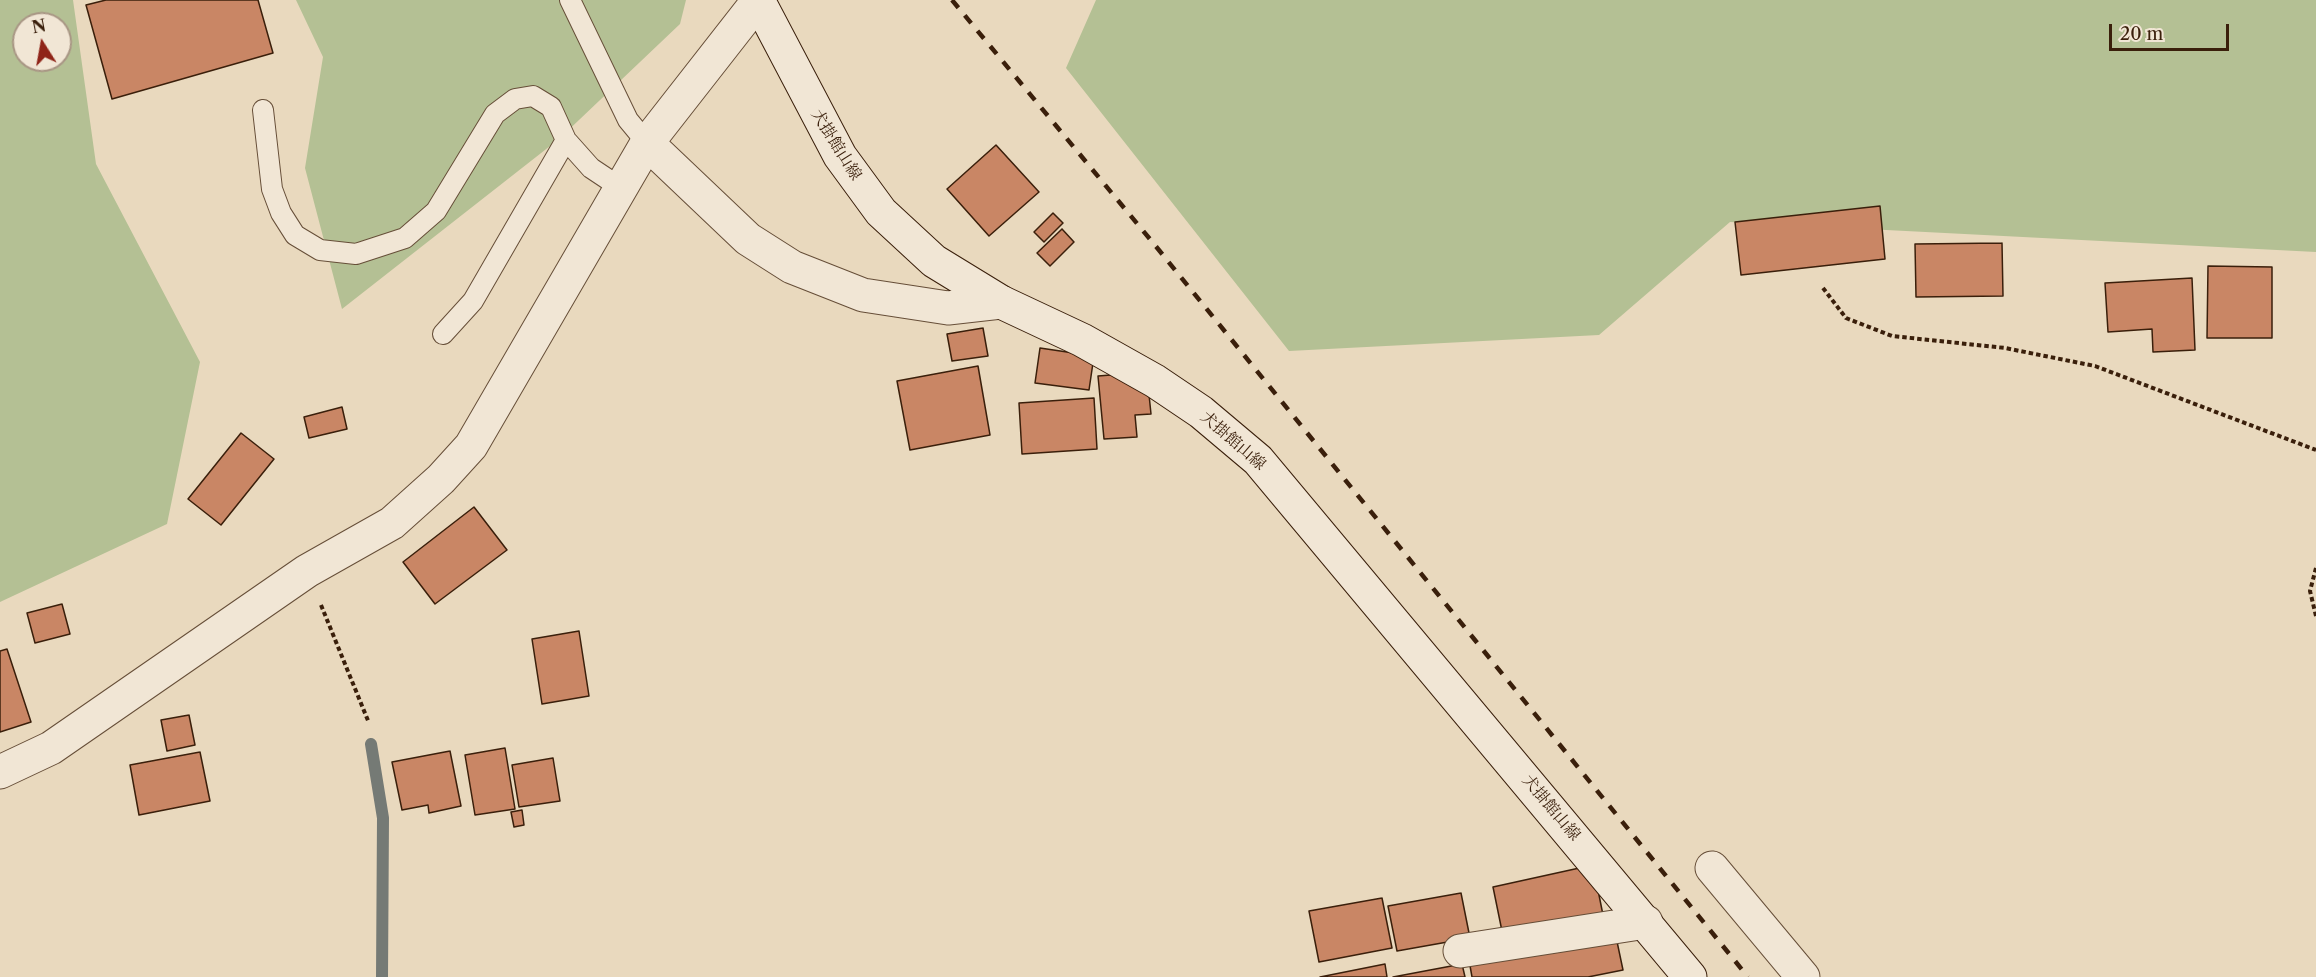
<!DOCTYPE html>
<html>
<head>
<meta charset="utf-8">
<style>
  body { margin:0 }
  #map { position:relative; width:2316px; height:977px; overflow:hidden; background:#e9d9be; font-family:"Libre Caslon Text",serif }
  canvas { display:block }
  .north { position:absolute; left:12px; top:12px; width:60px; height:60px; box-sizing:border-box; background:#f1e6d5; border:2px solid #a89684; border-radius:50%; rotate:349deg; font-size:16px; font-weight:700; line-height:24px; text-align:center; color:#3a1f0b }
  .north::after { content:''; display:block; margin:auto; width:21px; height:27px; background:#8f2418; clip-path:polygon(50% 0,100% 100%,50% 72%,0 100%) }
  .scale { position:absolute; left:2109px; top:24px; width:120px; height:27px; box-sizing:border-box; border:3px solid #3a1f0b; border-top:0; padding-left:8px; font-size:18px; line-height:21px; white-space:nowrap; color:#3a1f0b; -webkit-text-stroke:4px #f1e6d5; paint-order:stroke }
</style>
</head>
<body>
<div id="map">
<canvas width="2316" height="977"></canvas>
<div class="north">N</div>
<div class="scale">20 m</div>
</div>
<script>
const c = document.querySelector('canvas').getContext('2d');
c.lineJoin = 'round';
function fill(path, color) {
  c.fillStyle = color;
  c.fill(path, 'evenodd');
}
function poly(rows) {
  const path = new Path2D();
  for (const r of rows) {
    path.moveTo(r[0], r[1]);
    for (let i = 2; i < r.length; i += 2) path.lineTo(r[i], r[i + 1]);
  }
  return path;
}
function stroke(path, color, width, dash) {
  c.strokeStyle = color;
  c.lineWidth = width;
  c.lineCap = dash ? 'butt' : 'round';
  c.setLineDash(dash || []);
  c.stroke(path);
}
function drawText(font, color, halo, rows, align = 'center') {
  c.font = font + ' "Libre Caslon Text","Noto Serif JP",serif';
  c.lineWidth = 6;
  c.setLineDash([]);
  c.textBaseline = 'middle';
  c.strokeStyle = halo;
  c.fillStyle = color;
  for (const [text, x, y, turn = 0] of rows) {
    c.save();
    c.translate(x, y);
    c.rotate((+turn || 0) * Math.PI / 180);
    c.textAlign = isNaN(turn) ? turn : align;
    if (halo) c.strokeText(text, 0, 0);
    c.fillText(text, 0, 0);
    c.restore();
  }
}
const green = poly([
  [0,0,73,0,96,164,200,362,167,524,0,602],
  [24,24,60,24,60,60,24,60],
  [296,0,686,0,680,24,559,139,342,309,305,168,323,57],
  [1096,0,2316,0,2316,252,1730,222,1599,335,1289,351,1066,68]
]);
const stream = poly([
  [371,744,383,818,382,977]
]);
const building = poly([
  [106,0,258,0,273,53,112,99,86,5,106,0],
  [996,145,1039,192,989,236,947,189,996,145],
  [1880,206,1885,259,1741,275,1735,222,1880,206],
  [1053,213,1063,223,1044,242,1034,232,1053,213],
  [1062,229,1074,242,1050,266,1037,253,1062,229],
  [2002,243,2003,296,1916,297,1915,244,2002,243],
  [2208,266,2272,267,2272,338,2207,338,2208,266],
  [2192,278,2195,350,2153,352,2152,329,2108,332,2105,283,2192,278],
  [983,328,988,356,952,361,947,334,983,328],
  [1040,348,1094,356,1089,390,1035,383,1040,348],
  [978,366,990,435,910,450,897,381,978,366],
  [1136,373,1148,385,1151,414,1135,415,1137,437,1104,439,1098,376,1136,373],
  [1094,398,1097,449,1022,454,1019,403,1094,398],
  [342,407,347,429,309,438,304,417,342,407],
  [241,433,274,459,221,525,188,499,241,433],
  [474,507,507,550,435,604,403,562,474,507],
  [62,604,70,634,35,643,27,613,62,604],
  [579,631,589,696,542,704,532,639,579,631],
  [7,649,31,722,0,732,0,651,7,649],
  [189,715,195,745,167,751,161,720,189,715],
  [505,748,515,809,475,815,465,755,505,748],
  [450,751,461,806,429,813,428,805,402,810,392,762,450,751],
  [200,752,210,801,139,815,130,765,200,752],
  [553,758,560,801,519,807,512,765,553,758],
  [522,810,524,825,514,827,511,812,522,810],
  [1593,865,1603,915,1503,936,1493,887,1593,865],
  [1461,893,1470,938,1397,951,1388,906,1461,893],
  [1382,898,1392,948,1319,962,1309,911,1382,898],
  [1615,932,1623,970,1588,977,1472,977,1469,960,1615,932],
  [1385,964,1387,977,1320,977,1385,964],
  [1462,964,1465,977,1393,977,1462,964]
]);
const path = poly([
  [1823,288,1846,318,1892,336,2005,348,2095,366,2316,450],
  [2316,568,2310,591,2316,616],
  [321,605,369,723]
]);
const lane = poly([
  [570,0,628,120,647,143],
  [263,110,272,189,281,213,295,235,320,250,356,254,405,238,436,211,495,114,515,99,533,96,551,107,566,140,591,168,621,188],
  [443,334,473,301,566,140]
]);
const street = poly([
  [647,143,748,239,792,267,863,295,948,308,1001,302],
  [0,772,51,748,307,571,392,523,441,479,471,446,647,143,758,1],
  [1712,868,1803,977],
  [1460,951,1646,922]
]);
const secondary = poly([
  [758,0,840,156,881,212,934,261,1001,302,1082,340,1155,381,1201,412,1258,460,1690,977]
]);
const rail = poly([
  [952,0,1154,244,1748,977]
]);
const streetNames = [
  ["犬掛館山線",836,145,58],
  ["犬掛館山線",1233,441,41],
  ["犬掛館山線",1551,808,50]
];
fill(green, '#b4c094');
stroke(stream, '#757a75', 12);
fill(building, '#c98665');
stroke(building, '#3a1f0b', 1.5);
stroke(lane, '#664e38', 22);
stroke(street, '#664e38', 35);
stroke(secondary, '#3a1f0b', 35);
stroke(path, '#3a1f0b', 4, [4.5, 3]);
stroke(lane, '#f1e6d5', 20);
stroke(street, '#f1e6d5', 33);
stroke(secondary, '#f1e6d5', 33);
stroke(rail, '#3a1f0b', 4.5, [10, 10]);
drawText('16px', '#3a1f0b', '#f1e6d5', streetNames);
</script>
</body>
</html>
